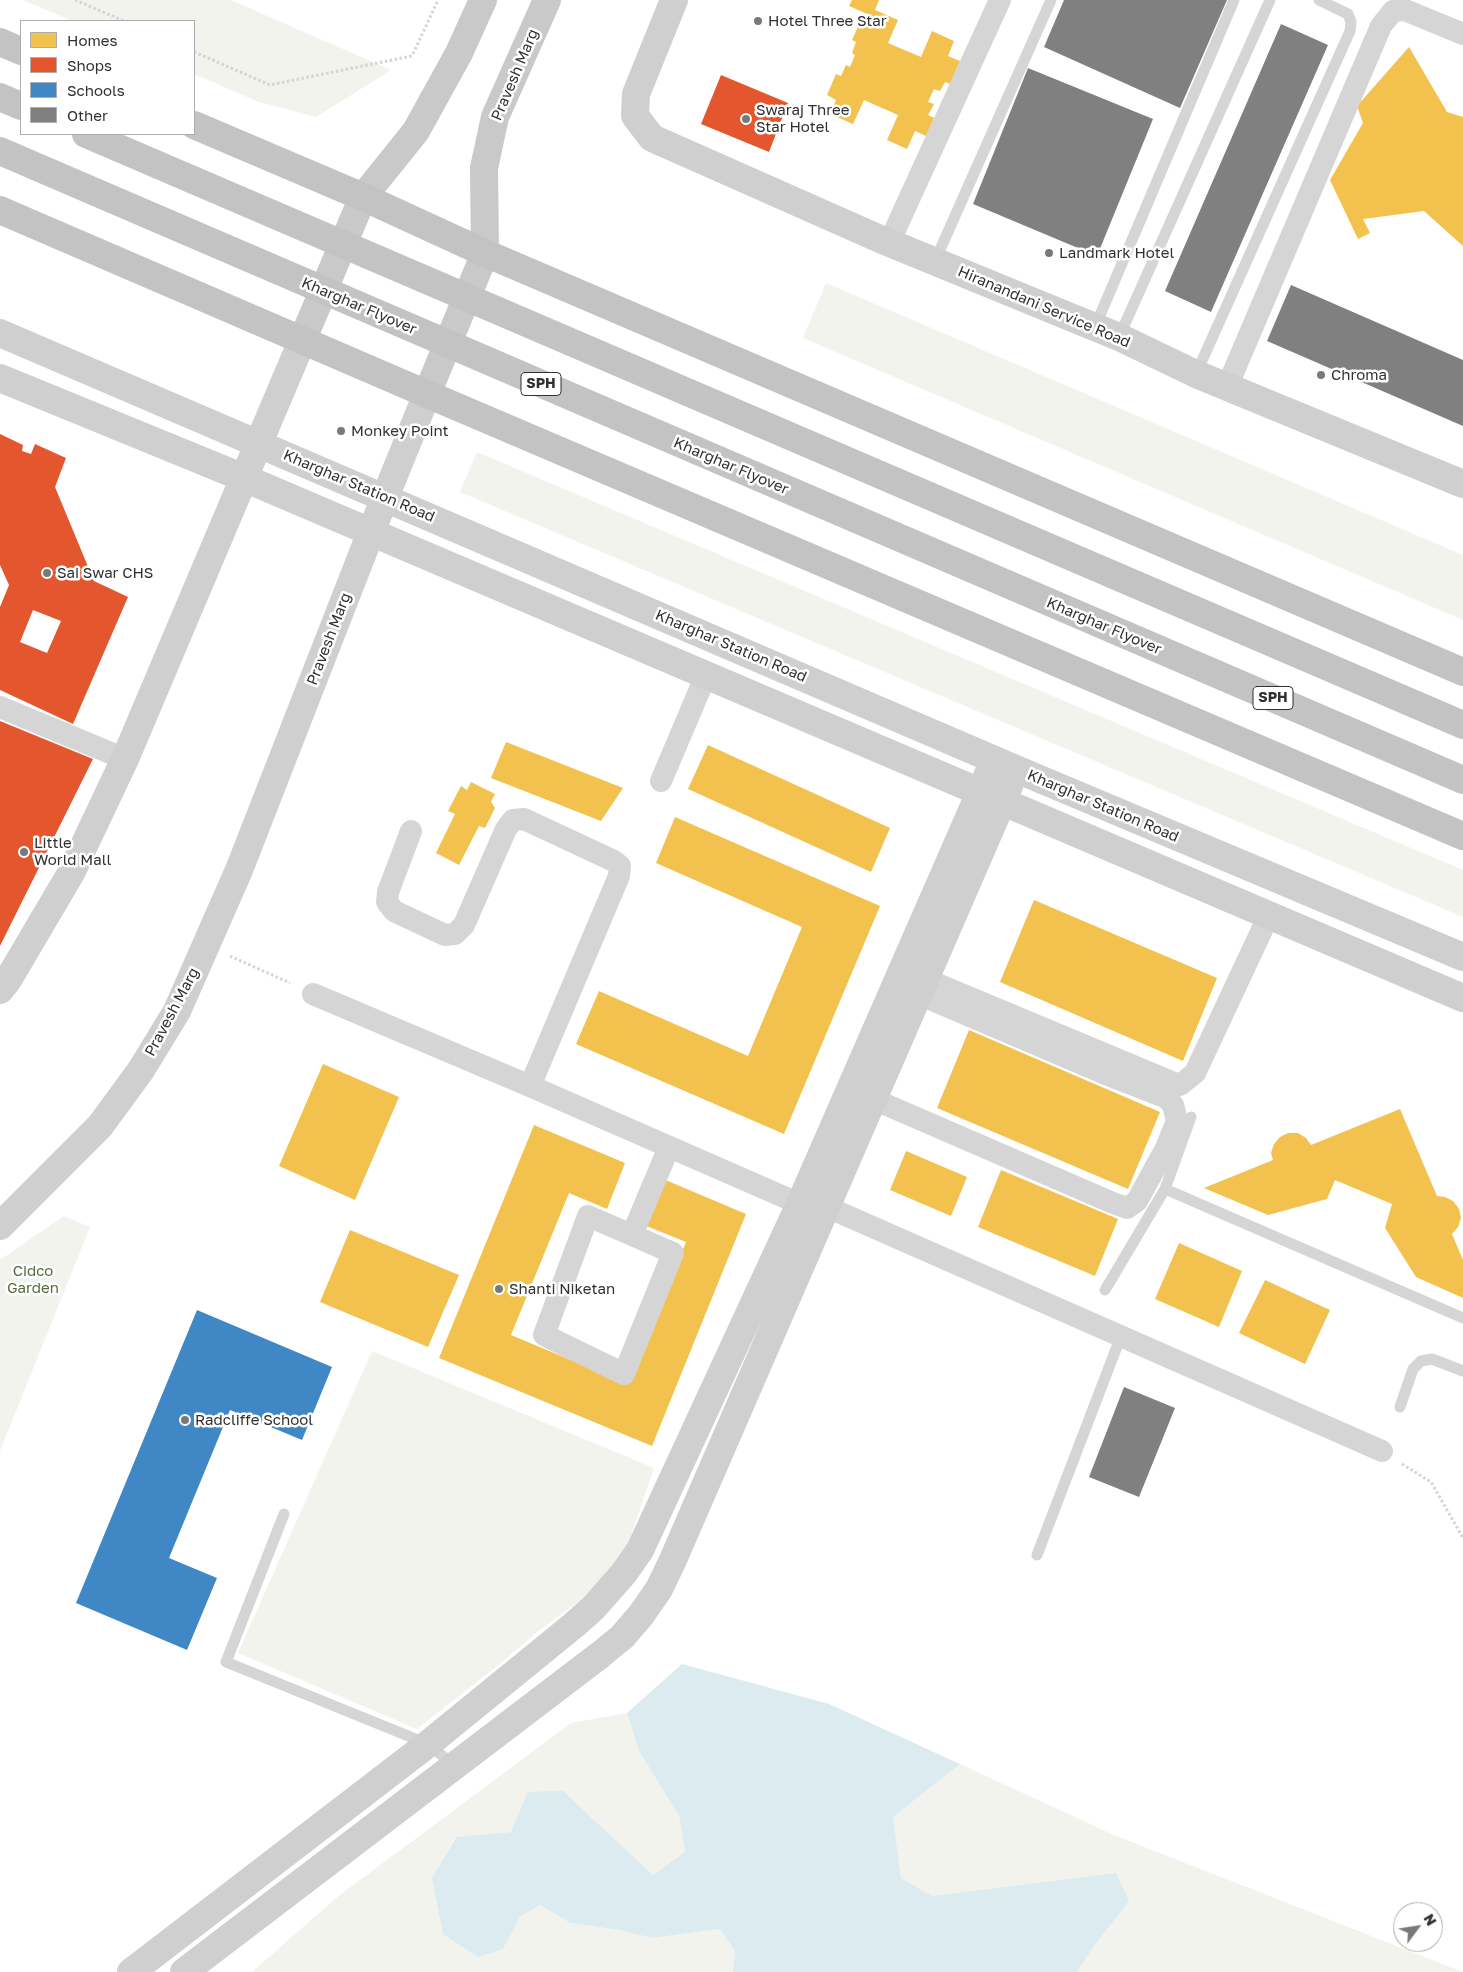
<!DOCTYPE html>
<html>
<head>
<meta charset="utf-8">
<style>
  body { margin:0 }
  #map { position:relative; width:1463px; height:1972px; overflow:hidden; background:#fff; font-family:"Golos Text",sans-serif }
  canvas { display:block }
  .legend { position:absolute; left:20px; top:20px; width:175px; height:115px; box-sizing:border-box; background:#fff; border:1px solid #adadad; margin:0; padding:6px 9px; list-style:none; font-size:15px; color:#313131 }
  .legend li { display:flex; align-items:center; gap:10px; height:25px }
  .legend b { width:25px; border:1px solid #adadad }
  .north { position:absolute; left:1393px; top:1902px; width:50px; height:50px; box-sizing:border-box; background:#fff; border:1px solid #adadad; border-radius:50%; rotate:59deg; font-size:14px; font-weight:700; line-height:20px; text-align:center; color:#313131 }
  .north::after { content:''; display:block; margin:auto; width:18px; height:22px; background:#797979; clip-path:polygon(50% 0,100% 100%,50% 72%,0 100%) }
</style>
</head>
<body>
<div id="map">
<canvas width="1463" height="1972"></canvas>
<ul class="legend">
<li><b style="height:14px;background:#f2c14e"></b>Homes</li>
<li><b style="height:14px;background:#e4572e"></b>Shops</li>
<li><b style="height:14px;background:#3f88c5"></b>Schools</li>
<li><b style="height:14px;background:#808080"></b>Other</li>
</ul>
<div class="north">N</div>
</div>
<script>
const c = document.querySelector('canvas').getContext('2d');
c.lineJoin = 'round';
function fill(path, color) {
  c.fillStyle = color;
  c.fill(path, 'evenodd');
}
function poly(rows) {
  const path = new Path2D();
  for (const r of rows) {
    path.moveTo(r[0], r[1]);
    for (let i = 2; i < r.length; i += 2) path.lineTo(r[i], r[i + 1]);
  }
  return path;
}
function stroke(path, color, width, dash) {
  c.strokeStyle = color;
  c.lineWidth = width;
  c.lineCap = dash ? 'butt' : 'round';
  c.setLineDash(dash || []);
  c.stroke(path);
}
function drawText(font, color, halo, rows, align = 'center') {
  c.font = font + ' "Golos Text",sans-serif';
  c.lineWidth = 5;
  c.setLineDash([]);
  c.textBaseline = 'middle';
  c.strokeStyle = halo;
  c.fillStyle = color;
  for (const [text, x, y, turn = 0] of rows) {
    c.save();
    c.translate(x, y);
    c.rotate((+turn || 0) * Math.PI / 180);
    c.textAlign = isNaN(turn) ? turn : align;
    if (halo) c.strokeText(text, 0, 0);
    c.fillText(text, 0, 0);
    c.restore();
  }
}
const green = poly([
  [23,0,231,0,391,70,316,117,256,101,194,74,194,21,72,21],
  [826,283,1463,555,1463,620,803,338],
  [477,452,1463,870,1463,917,460,492],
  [64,1216,90,1227,0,1451,0,1260],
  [372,1351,654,1468,626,1550,603,1580,574,1605,537,1632,501,1663,417,1729,238,1653],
  [627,1713,639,1751,679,1816,685,1852,653,1875,563,1791,511,1832,455,1837,432,1878,503,1949,520,1917,540,1905,570,1923,619,1930,652,1938,720,1929,735,1951,733,1972,252,1972,336,1898,571,1723],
  [960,1764,1114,1835,1463,1972,1077,1972,1096,1943,1116,1873,932,1896,901,1878,893,1817]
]);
const water = poly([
  [682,1664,829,1704,960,1764,893,1817,901,1878,932,1896,1116,1873,1129,1901,1096,1943,1077,1972,733,1972,735,1951,720,1929,652,1938,619,1930,570,1923,540,1905,520,1917,503,1949,478,1957,443,1934,432,1878,456,1837,511,1832,528,1792,563,1791,653,1875,685,1852,679,1816,639,1751,627,1713]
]);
const homes = poly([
  [852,0,879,0,875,10,898,20,888,43,921,57,932,31,954,41,948,56,960,61,950,84,945,82,940,91,934,89,928,102,934,104,928,115,934,118,926,136,915,131,907,149,887,140,898,115,864,100,853,124,830,114,836,100,827,95,836,74,841,76,846,65,850,67,855,55,852,53,856,42,852,40,862,18,869,21,872,16,849,6],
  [1409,47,1447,112,1463,117,1463,246,1424,211,1363,219,1370,233,1358,239,1330,180,1363,123,1357,106],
  [506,742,623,788,601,821,491,778],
  [708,745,890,828,871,872,688,789],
  [471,782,495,794,491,802,495,808,485,828,479,826,459,865,436,853,455,814,448,811,461,786,467,790],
  [675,817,880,906,784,1134,576,1044,599,991,748,1056,802,927,656,863],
  [1034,900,1217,978,1183,1061,1000,982],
  [969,1030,1160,1112,1128,1189,937,1108],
  [323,1064,399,1097,355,1200,279,1166],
  [1400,1109,1437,1196,1445,1197,1453,1201,1459,1209,1461,1218,1458,1227,1452,1234,1463,1260,1463,1298,1416,1277,1385,1228,1392,1204,1335,1180,1327,1199,1268,1215,1204,1188,1273,1160,1271,1153,1274,1144,1280,1137,1288,1133,1298,1133,1306,1138,1311,1145],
  [534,1125,625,1163,607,1209,569,1193,511,1335,628,1384,686,1242,644,1225,663,1179,746,1214,652,1446,439,1358],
  [906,1151,967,1177,951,1216,890,1190],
  [1001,1170,1118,1219,1095,1276,978,1227],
  [350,1230,459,1275,428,1347,320,1302],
  [1179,1243,1242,1271,1219,1327,1155,1299],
  [1265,1280,1330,1310,1305,1364,1239,1333]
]);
const shops = poly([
  [721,75,788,103,769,152,701,124],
  [0,434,23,445,22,451,31,454,35,444,66,458,55,487,94,581,128,597,73,724,0,690,0,607,9,585,0,565],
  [33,610,61,621,47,653,20,642],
  [0,721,93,759,0,946]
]);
const schools = poly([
  [197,1310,332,1367,302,1440,230,1410,169,1558,217,1578,187,1650,76,1603]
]);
const building = poly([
  [1064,0,1227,0,1180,108,1044,47],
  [1281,24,1328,45,1211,312,1165,291],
  [1028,68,1153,119,1097,256,973,204],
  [1291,285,1463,360,1463,426,1267,341],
  [1124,1387,1175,1408,1139,1497,1089,1477]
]);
const path = poly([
  [75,0,124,21],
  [194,52,270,85,412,56,438,0],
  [230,956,290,983],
  [1402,1464,1431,1482,1463,1538]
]);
const lane = poly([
  [935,261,1051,0],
  [1095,327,1234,0],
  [1119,337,1270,0],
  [1196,374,1350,31,1351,22,1348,14,1319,0],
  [1165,1189,1463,1318],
  [1105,1290,1165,1189,1191,1117],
  [1400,1407,1413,1369,1421,1361,1432,1359,1463,1371],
  [284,1514,226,1662,428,1744,455,1766],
  [1037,1555,1121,1336]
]);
const street = poly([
  [889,243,1000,0],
  [1227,387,1381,26,1393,11,1405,10,1463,34],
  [0,707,125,759],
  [661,781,706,675],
  [411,831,388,892,387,902,394,911,445,935,455,934,464,925,506,829,513,820,524,819,614,861,620,866,619,876,530,1086],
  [925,979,1169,1081,1180,1085,1195,1073,1269,915],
  [313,994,530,1086,800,1204,827,1207,1382,1451],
  [873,1099,1113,1203,1127,1208,1137,1201,1166,1148,1177,1121,1173,1105,1167,1098,1103,1073,918,994],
  [632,1235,673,1253,624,1374,544,1335,588,1216,632,1235,669,1147]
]);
const secondary = poly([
  [674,0,636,94,635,116,652,138,880,239,1119,337,1196,374,1463,484],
  [0,333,1016,769,1463,957],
  [0,378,244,478,1463,998],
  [0,990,8,980,71,873,125,759,302,341],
  [0,1226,100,1126,141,1070,177,1011,239,870,371,532,427,394],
  [131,1972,428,1744,574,1625,594,1607,624,1573,640,1550,800,1204,988,774],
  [184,1972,600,1655,622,1637,641,1615,659,1589,672,1562,1009,786]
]);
const primary = poly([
  [302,341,363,197,416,131,459,53,483,0],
  [427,394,485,253,484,168,495,117,547,0]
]);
const highway = poly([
  [0,42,21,51],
  [0,97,21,106],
  [194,125,363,197,485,253,1463,672],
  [86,134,1463,725],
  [0,151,1463,780],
  [0,210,427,394,1463,836]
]);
const markers = [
  [758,21,5,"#797979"],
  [746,119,5,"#797979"],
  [1049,253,5,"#797979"],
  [1321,375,5,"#797979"],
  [341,431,5,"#797979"],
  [47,573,5,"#797979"],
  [24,852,5,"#797979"],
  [499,1289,5,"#797979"],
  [185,1420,5,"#797979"]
];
const shields = [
  [541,384,40],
  [1273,698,40]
];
const shieldNames = [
  ["SPH",541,384],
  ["SPH",1273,698]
];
const poiNames = [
  ["Hotel Three Star",768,21],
  ["Swaraj Three",756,110],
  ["Star Hotel",756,127],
  ["Landmark Hotel",1059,253],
  ["Chroma",1331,375],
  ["Monkey Point",351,431],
  ["Sai Swar CHS",57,573],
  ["Little",34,843],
  ["World Mall",34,860],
  ["Shanti Niketan",509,1289],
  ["Radcliffe School",195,1420]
];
const streetNames = [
  ["Pravesh Marg",515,75,-67],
  ["Kharghar Flyover",359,306,23],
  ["Hiranandani Service Road",1044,307,23],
  ["Kharghar Flyover",731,466,23],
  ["Kharghar Station Road",359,486,23],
  ["Kharghar Flyover",1104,626,23],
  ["Pravesh Marg",329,639,-69],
  ["Kharghar Station Road",731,646,23],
  ["Kharghar Station Road",1103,806,23],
  ["Pravesh Marg",172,1012,-62]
];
const parkNames = [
  ["Cidco",33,1271],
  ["Garden",33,1288]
];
fill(green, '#f1f3ec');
fill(water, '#dbebf0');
fill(homes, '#f2c14e');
fill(shops, '#e4572e');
fill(schools, '#3f88c5');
fill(building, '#808080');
stroke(path, '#d4d4d4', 3, [2.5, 2.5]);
stroke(lane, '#d5d5d5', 11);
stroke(street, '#d5d5d5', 22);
stroke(secondary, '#cfcfcf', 28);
stroke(primary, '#c9c9c9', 28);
stroke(highway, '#c3c3c3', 28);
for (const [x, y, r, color] of markers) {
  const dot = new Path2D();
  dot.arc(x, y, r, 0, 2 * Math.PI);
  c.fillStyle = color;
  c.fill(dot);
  stroke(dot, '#fff', 2);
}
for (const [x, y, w] of shields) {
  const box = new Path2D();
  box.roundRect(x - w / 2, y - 11.5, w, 23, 4);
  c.fillStyle = '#fff';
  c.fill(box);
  stroke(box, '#313131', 1);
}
drawText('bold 14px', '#313131', null, shieldNames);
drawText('15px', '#313131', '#fff', poiNames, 'left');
drawText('15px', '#313131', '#fff', streetNames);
drawText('15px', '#5a6b40', '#fff', parkNames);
</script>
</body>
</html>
